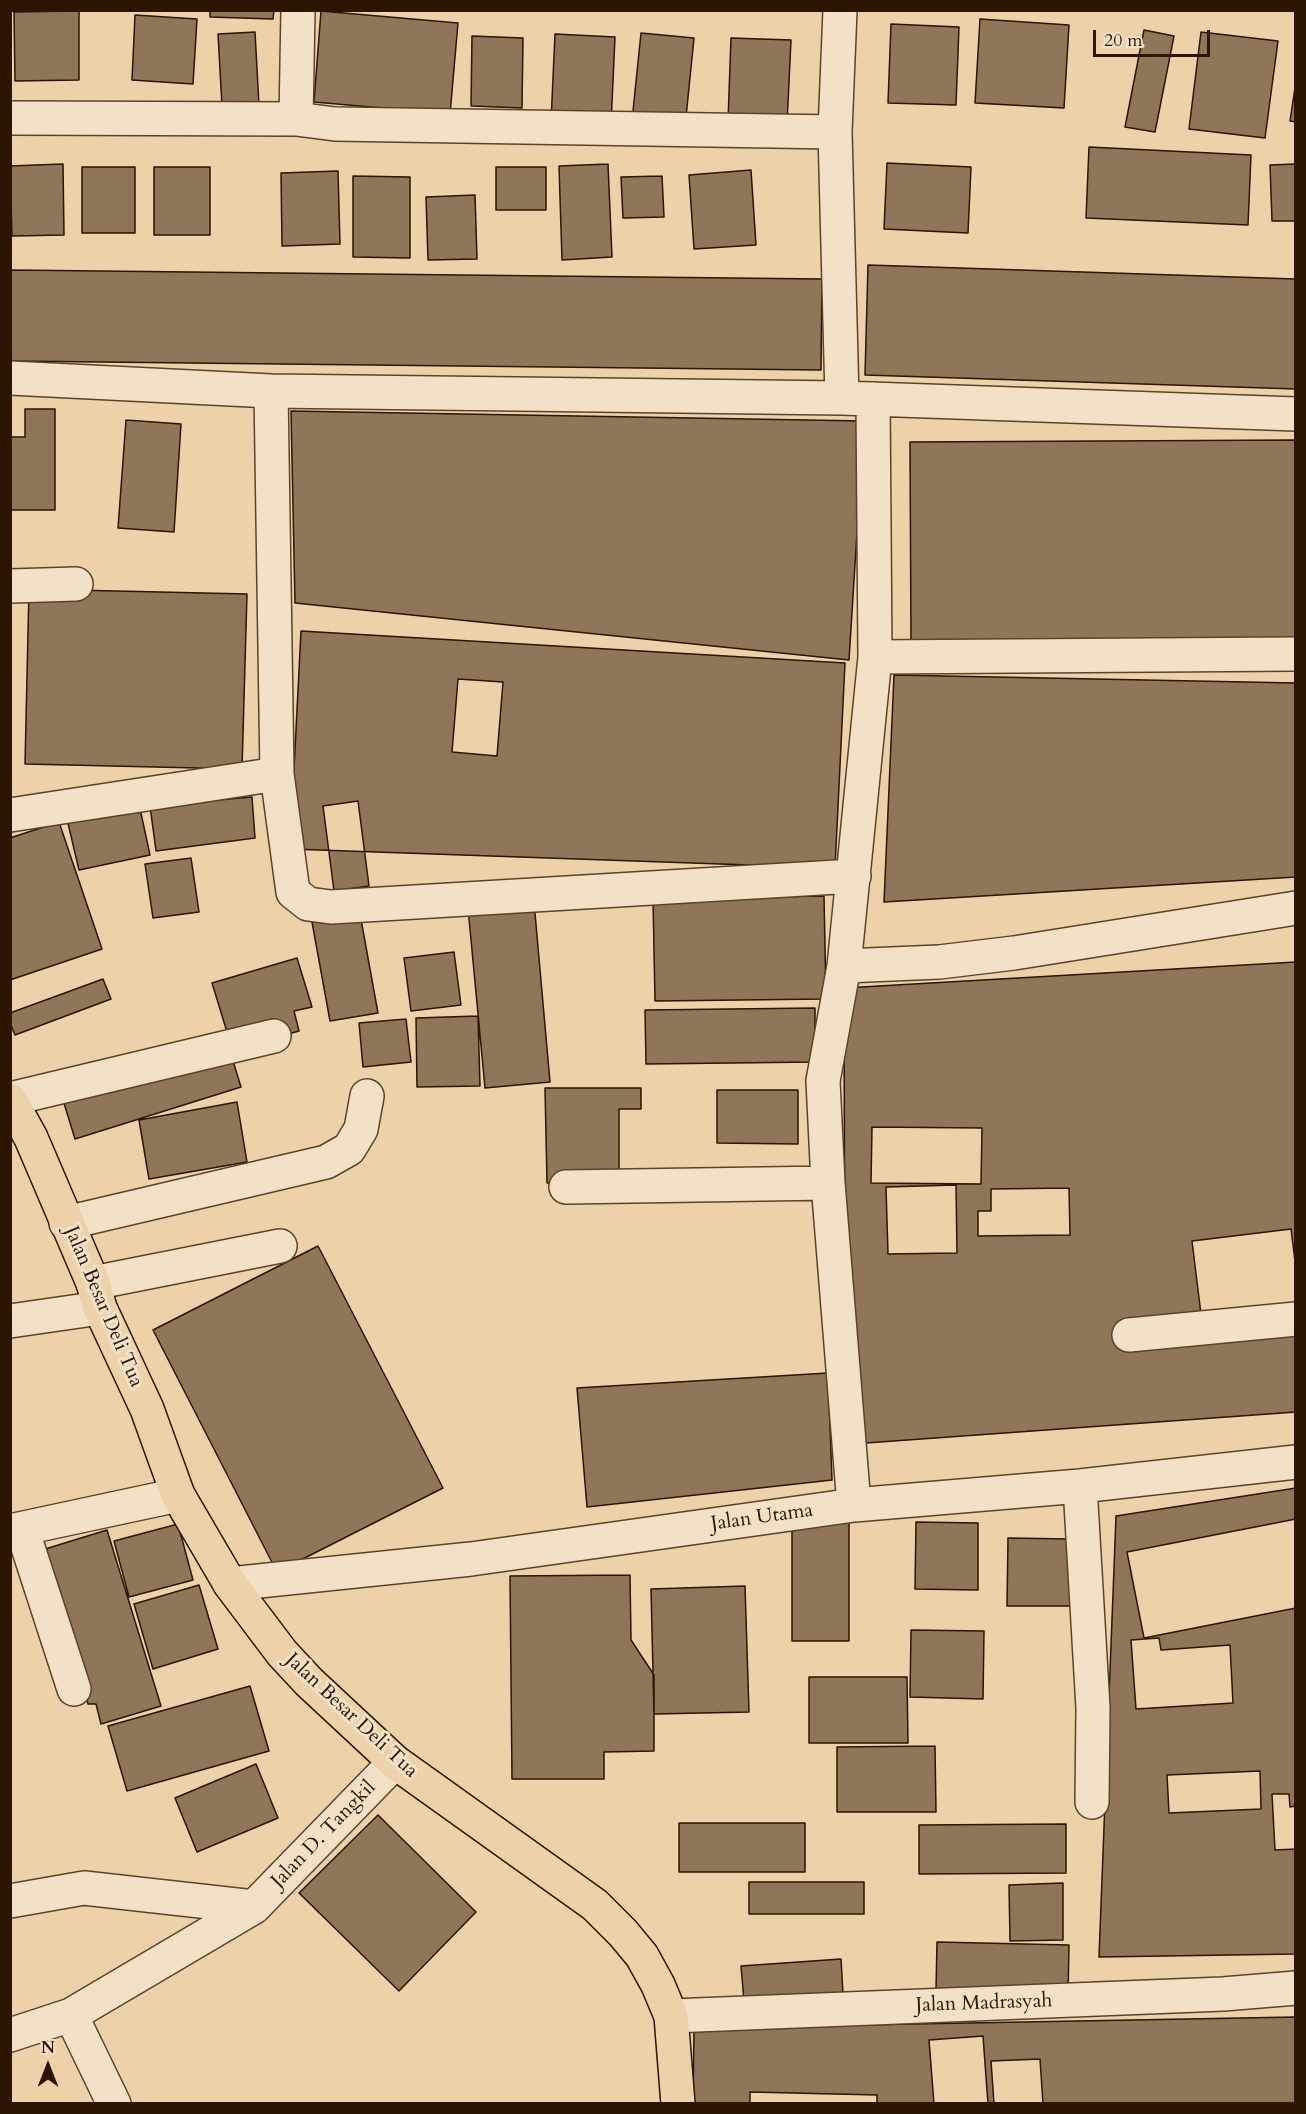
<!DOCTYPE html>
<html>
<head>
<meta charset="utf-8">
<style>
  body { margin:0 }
  #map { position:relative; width:1306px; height:2114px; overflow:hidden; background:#ecd1a9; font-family:Cardo,serif }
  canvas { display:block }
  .frame { position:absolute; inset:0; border:12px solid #2b1400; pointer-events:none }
  .north { position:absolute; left:18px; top:2036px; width:60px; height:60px; -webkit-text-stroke:4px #f3e1c7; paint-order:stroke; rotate:0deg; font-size:16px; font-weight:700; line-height:24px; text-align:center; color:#2b1400 }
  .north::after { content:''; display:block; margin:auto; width:21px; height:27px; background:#2b1400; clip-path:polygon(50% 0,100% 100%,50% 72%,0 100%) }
  .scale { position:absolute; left:1093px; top:30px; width:117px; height:27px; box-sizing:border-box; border:3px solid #2b1400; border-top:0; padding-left:8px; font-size:18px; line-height:21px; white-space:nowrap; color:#2b1400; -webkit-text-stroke:4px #f3e1c7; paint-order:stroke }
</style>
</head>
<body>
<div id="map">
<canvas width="1306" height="2114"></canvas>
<div class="frame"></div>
<div class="north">N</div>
<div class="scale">20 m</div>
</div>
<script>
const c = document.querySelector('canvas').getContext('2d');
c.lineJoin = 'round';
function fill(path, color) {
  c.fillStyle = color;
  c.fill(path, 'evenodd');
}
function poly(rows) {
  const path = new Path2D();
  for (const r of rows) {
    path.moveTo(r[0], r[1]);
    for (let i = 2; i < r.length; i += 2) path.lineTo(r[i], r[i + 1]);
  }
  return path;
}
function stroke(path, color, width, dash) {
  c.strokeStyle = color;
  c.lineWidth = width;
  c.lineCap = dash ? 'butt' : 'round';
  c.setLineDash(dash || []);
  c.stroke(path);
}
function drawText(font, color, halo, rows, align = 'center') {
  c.font = font + ' Cardo,serif';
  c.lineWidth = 6;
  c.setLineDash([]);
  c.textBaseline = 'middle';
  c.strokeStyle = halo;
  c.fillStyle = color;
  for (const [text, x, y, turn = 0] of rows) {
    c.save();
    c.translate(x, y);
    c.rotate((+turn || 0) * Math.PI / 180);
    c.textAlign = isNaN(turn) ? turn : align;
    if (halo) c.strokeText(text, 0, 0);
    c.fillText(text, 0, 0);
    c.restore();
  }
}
const building = poly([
  [210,10,274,10,273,19,210,17,210,10],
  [79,11,79,80,15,81,14,12,79,11],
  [321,11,458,23,450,114,314,102,321,11],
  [135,15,197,19,193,84,132,80,135,15],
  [980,19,1069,25,1064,108,975,103,980,19],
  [891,24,959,27,956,105,888,103,891,24],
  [1144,30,1174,36,1155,132,1125,127,1144,30],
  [255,32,259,105,222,106,218,34,255,32],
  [1201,32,1278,41,1265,138,1189,129,1201,32],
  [641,33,694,38,685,127,632,121,641,33],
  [555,34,615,37,611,125,551,122,555,34],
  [472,36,523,38,522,108,471,106,472,36],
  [731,38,791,40,787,124,728,121,731,38],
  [1296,81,1296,122,1290,121,1296,81],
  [1089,147,1251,155,1248,225,1086,218,1089,147],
  [887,163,971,167,968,233,884,229,887,163],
  [63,164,64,235,12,236,10,166,63,164],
  [608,164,612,257,562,260,559,166,608,164],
  [1296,164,1296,221,1272,221,1270,165,1296,164],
  [82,167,135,167,135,233,82,233,82,167],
  [154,167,210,167,210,235,154,235,154,167],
  [496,167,546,167,546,210,496,210,496,167],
  [751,170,756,245,694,249,689,175,751,170],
  [338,171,340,244,282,246,281,173,338,171],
  [353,176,410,177,410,258,353,257,353,176],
  [662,176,664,217,623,218,621,177,662,176],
  [475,195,477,259,428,260,426,197,475,195],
  [868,265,1296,279,1296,389,865,375,868,265],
  [10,270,822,279,821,370,10,361,10,270],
  [25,409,55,409,55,510,10,510,10,437,25,437,25,409],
  [291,411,864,421,849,660,295,603,291,411],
  [126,420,181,424,174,532,118,528,126,420],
  [1296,440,1296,640,911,643,910,442,1296,440],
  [29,589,247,594,242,769,25,764,29,589],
  [301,631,845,663,835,868,290,849,301,631],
  [894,675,1296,683,1296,877,884,902,894,675],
  [458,679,503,682,497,756,452,752,458,679],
  [252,797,255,838,156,851,150,806,252,797],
  [358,801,369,886,334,891,323,806,358,801],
  [139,804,150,855,79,870,67,819,139,804],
  [59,822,102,949,10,980,10,838,59,822],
  [191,858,199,912,153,918,145,864,191,858],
  [824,896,826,999,655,1001,653,899,824,896],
  [534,902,550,1082,485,1088,468,908,534,902],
  [360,914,378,1013,330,1021,312,922,360,914],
  [454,952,461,1005,411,1011,404,958,454,952],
  [297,958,312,1007,294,1011,299,1031,278,1037,272,1019,227,1032,212,983,297,958],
  [1296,962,1296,1412,852,1444,845,1367,844,988,1296,962],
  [103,979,111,999,15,1035,10,1023,10,1013,103,979],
  [815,1008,815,1062,646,1064,645,1010,815,1008],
  [478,1016,480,1086,417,1087,416,1018,478,1016],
  [406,1019,411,1062,363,1067,359,1023,406,1019],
  [229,1048,241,1087,75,1139,63,1100,229,1048],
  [545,1088,641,1088,641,1109,619,1109,619,1182,547,1183,545,1088],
  [717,1090,798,1090,798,1144,717,1143,717,1090],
  [237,1102,247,1162,149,1179,139,1120,237,1102],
  [872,1127,982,1128,981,1184,871,1183,872,1127],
  [956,1185,957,1253,888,1254,886,1187,956,1185],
  [1069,1188,1070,1235,978,1236,978,1211,991,1211,991,1189,1069,1188],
  [1291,1229,1296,1269,1296,1303,1201,1314,1192,1241,1291,1229],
  [318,1246,443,1488,277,1572,153,1330,318,1246],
  [828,1373,832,1480,587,1507,577,1388,828,1373],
  [1296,1488,1296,1954,1099,1957,1116,1516,1296,1488],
  [1296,1519,1296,1608,1144,1638,1127,1552,1296,1519],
  [916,1522,978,1523,978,1590,915,1589,916,1522],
  [792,1523,849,1523,849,1641,792,1641,792,1523],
  [178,1524,193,1580,129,1597,114,1541,178,1524],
  [107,1530,161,1706,101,1724,96,1704,88,1704,42,1550,107,1530],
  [1008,1538,1070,1539,1070,1606,1007,1606,1008,1538],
  [630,1575,631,1640,654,1675,654,1751,604,1752,604,1779,512,1779,510,1576,630,1575],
  [199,1585,218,1649,153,1669,134,1604,199,1585],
  [745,1586,749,1712,654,1714,651,1589,745,1586],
  [911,1630,984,1631,983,1699,910,1697,911,1630],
  [1159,1638,1161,1650,1230,1645,1233,1703,1136,1709,1131,1640,1159,1638],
  [809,1677,907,1677,908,1743,809,1743,809,1677],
  [250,1686,269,1751,127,1791,108,1726,250,1686],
  [935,1746,936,1812,837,1812,837,1747,935,1746],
  [256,1764,278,1818,197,1852,175,1798,256,1764],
  [1260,1771,1261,1809,1169,1813,1167,1775,1260,1771],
  [1272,1794,1289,1794,1290,1807,1296,1806,1296,1849,1275,1850,1272,1794],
  [378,1815,476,1912,399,1991,299,1893,378,1815],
  [679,1823,805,1823,805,1872,679,1872,679,1823],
  [1066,1824,1066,1873,919,1874,919,1825,1066,1824],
  [749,1882,864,1882,864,1914,749,1914,749,1882],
  [1063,1883,1063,1940,1010,1941,1009,1885,1063,1883],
  [937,1942,1069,1945,1068,1995,936,1991,937,1942],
  [841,1959,843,1994,744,2001,741,1966,841,1959],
  [1296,2017,1296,2104,693,2104,694,2028,1296,2017],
  [983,2036,988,2104,934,2104,929,2040,983,2036],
  [1040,2059,1043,2104,994,2104,991,2061,1040,2059],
  [750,2092,877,2095,877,2104,750,2104,750,2092]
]);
const minor = poly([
  [840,10,835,132,842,398],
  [10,118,296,119,335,124,835,132],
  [296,119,298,10],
  [10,378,271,391,842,398,1296,414],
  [271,391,277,774,293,892,308,904,331,907,854,876],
  [10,586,76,584],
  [875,657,1296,654],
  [10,815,277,774],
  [844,966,939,962,1014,953,1296,908],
  [10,1099,274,1036],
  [566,1187,828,1183],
  [66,1223,326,1162,349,1149,361,1129,367,1096],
  [93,1283,280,1246],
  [10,1321,100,1308],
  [1129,1335,1296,1319],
  [1080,1486,1093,1708,1092,1802],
  [854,1505,828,1183,823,1081,844,966,875,657,873,399],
  [22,1529,74,1689],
  [10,1531,178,1495],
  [230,1584,471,1559,854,1505,1080,1486,1296,1462],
  [10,1901,84,1888,254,1907],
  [71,2015,114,2104],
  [671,2016,1223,1994,1296,1988],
  [10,2035,71,2015,254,1907,395,1762]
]);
const major = poly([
  [10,1100,31,1138,93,1283,100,1308,147,1409,178,1495,230,1584,282,1653,309,1682,395,1762,595,1905,623,1933,642,1956,658,1985,671,2016,678,2104]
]);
const streetNames = [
  ["Jalan Besar Deli Tua",103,1307,67],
  ["Jalan Utama",762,1518,-8],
  ["Jalan Besar Deli Tua",351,1716,43],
  ["Jalan D. Tangkil",324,1835,-46],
  ["Jalan Madrasyah",984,2004,-2]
];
fill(building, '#8f7658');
stroke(building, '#2b1400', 1.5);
stroke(minor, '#5b432a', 36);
stroke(major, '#2b1400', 36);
stroke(minor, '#f3e1c7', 33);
stroke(major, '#ecd1a9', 33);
drawText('20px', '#2b1400', '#f3e1c7', streetNames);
</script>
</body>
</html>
